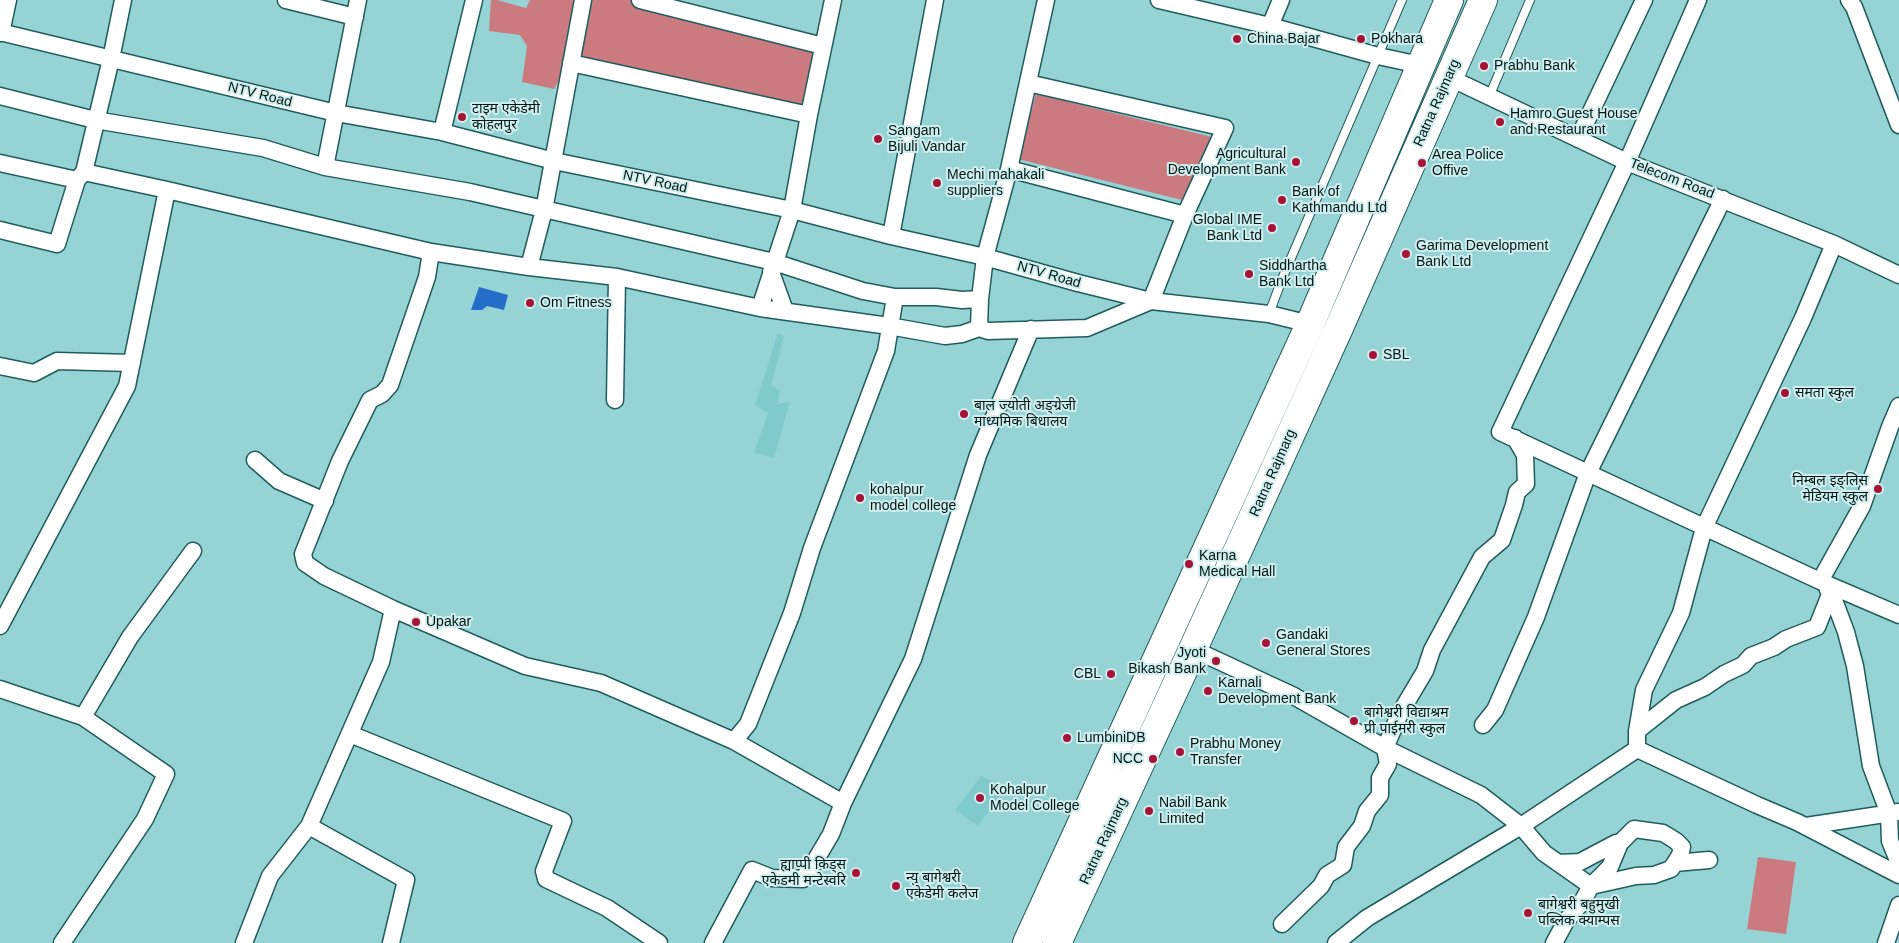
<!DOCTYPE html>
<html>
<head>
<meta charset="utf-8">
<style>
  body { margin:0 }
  canvas { display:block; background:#96d3d4 }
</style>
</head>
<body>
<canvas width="1899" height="943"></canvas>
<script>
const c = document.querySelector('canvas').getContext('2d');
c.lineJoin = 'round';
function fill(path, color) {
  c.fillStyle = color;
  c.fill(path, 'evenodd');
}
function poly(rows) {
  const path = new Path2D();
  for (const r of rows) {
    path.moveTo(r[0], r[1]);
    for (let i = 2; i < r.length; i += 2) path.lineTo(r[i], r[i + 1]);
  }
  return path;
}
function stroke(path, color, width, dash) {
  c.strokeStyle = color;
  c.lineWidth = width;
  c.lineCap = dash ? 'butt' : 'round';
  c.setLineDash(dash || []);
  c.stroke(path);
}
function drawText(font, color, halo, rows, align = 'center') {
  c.font = font + ' Arial,"Noto Sans Devanagari",sans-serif';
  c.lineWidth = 4;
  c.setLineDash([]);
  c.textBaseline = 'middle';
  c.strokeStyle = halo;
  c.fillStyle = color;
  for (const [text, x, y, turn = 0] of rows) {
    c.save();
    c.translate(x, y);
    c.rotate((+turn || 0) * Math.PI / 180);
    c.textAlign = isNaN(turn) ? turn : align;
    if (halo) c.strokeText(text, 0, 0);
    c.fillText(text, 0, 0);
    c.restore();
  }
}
const built = poly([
  [778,333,784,336,771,386,780,390,777,404,790,402,774,458,754,453,768,413,755,405],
  [981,776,1005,787,978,826,955,810]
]);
const green = poly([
  [491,0,497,0,526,8,530,0,581,0,565,70,554,89,522,82,527,46,520,35,489,31],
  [588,0,630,0,819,48,807,111,576,63],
  [1036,94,1212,137,1182,200,1018,159],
  [1758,857,1796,862,1786,934,1747,929]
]);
const water = poly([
  [479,287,508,295,504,310,487,306,482,310,471,310]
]);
const lane = poly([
  [1489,97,1530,0],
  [1269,314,1282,279,1402,0]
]);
const street = poly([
  [286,0,355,17],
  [640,0,823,46],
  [1159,0,1270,26,1378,56,1420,65],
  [1698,0,1627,162,1500,432,1820,581,1862,506,1890,427,1899,406],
  [1849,0,1854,7,1899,125],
  [1270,26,1281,0],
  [0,32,336,113,442,132,554,161,792,210,891,236,985,257,1078,283,1151,301,1269,314,1310,324],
  [1,33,8,0],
  [571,63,809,115],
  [1448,77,1627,162,1834,244,1899,275],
  [0,96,95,120,263,148,325,167,470,192,774,262,863,291,895,297,936,297,962,300,980,299,979,328,988,331,1087,328,1151,301,1185,215,1225,128,1028,83],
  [442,132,474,0],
  [1578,139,1644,0],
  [0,163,77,180],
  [325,167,358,0],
  [1009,169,1185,215],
  [84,172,167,190,431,252,529,267,617,277,760,308,889,326,945,336,962,334,979,328],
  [0,230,57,244,77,180,84,172,111,59,123,0],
  [891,236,935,0],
  [529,267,544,210,583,0],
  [771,272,785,311],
  [980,299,985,257,1009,169,1046,0],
  [760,308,792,210,809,115,833,0],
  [0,366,34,373,57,361,132,363],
  [615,400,617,277],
  [255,460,279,481,325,501],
  [1822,582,1899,615],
  [1831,592,1846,632,1855,666,1871,766,1889,814,1890,841,1899,863],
  [393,609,324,576,305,563,303,554,340,461,370,400,382,394,390,385,427,277,431,252],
  [0,626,127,386,167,190],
  [1193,649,1292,695,1385,748,1481,795,1521,826,1544,853,1591,886,1582,902,1566,921,1554,943],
  [0,689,83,717,166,774,145,819,62,943],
  [83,717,130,637,193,551],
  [1483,725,1495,710,1536,617,1588,473,1723,199],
  [1637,731,1676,700,1705,687,1724,674,1743,665,1751,656,1774,647,1786,639,1817,627,1831,592,1828,590],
  [350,734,563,821,544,871,546,879,607,908,659,943],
  [734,741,748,724,792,613,812,548,886,351,895,297],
  [1637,749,1757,805,1797,822,1899,875],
  [309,826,406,880,391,943],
  [1806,826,1899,812],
  [1558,863,1580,862,1616,843,1620,843],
  [1591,886,1610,867,1620,843,1634,829,1663,833,1676,841,1682,847,1680,855,1675,863],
  [1591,886,1636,876,1654,875,1671,869,1675,863,1709,860],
  [1282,924,1321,886,1327,875,1343,865,1346,847,1362,826,1367,811,1380,795,1380,778,1388,764,1385,748,1400,713,1425,671,1432,650,1482,557,1502,540,1514,505,1517,492,1526,484,1525,455,1515,438],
  [244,943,270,876,309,826,381,662,393,609,525,666,601,683,734,741,843,803],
  [713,943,752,870,772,878,803,879,811,868,831,834,843,803,913,659,978,455,1031,329],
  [1336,943,1367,918,1521,826,1637,749,1637,731,1644,690,1681,613,1704,528,1803,318,1834,244],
  [1886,943,1899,905]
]);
const highway = poly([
  [1027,943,1310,324,1449,0],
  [1057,943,1193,649,1338,330,1483,0]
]);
const markers = [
  [1237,39,5,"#a91237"],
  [1361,39,5,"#a91237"],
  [1484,66,5,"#a91237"],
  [462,117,5,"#a91237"],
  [1500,122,5,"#a91237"],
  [878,139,5,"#a91237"],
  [1296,162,5,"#a91237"],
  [1422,163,5,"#a91237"],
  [937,183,5,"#a91237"],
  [1282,200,5,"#a91237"],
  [1272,228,5,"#a91237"],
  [1406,254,5,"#a91237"],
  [1249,274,5,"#a91237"],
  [530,303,5,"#a91237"],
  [1373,355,5,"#a91237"],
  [1785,393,5,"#a91237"],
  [964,414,5,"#a91237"],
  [1878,489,5,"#a91237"],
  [860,498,5,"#a91237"],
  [1189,564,5,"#a91237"],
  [416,622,5,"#a91237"],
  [1266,643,5,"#a91237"],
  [1216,661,5,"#a91237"],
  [1111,674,5,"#a91237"],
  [1208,691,5,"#a91237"],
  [1354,721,5,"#a91237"],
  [1067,738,5,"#a91237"],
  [1180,752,5,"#a91237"],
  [1153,759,5,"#a91237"],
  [980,798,5,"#a91237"],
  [1149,811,5,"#a91237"],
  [856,873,5,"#a91237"],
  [896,886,5,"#a91237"],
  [1528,913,5,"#a91237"]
];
const poiNames = [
  ["China Bajar",1247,39],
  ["Pokhara",1371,39],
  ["Prabhu Bank",1494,66],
  ["टाइम एकेडेमी",472,109],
  ["कोहलपुर",472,125],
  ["Hamro Guest House",1510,114],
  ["and Restaurant",1510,130],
  ["Sangam",888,131],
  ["Bijuli Vandar",888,147],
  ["Agricultural",1286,154,"right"],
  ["Development Bank",1286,170,"right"],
  ["Area Police",1432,155],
  ["Offive",1432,171],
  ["Mechi mahakali",947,175],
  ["suppliers",947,191],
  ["Bank of",1292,192],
  ["Kathmandu Ltd",1292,208],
  ["Global IME",1262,220,"right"],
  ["Bank Ltd",1262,236,"right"],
  ["Garima Development",1416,246],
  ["Bank Ltd",1416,262],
  ["Siddhartha",1259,266],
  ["Bank Ltd",1259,282],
  ["Om Fitness",540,303],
  ["SBL",1383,355],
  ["समता स्कुल",1795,393],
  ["बाल ज्योती अङ्ग्रेजी",974,406],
  ["माध्यमिक बिधालय",974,422],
  ["निम्बल इङ्लिस",1868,481,"right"],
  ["मेडियम स्कुल",1868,497,"right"],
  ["kohalpur",870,490],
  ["model college",870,506],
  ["Karna",1199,556],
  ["Medical Hall",1199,572],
  ["Upakar",426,622],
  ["Gandaki",1276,635],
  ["General Stores",1276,651],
  ["Jyoti",1206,653,"right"],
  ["Bikash Bank",1206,669,"right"],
  ["CBL",1101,674,"right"],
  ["Karnali",1218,683],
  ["Development Bank",1218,699],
  ["बागेश्वरी विद्याश्रम",1364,713],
  ["प्री पाईमरी स्कुल",1364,729],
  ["LumbiniDB",1077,738],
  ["Prabhu Money",1190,744],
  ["Transfer",1190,760],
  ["NCC",1143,759,"right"],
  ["Kohalpur",990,790],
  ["Model College",990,806],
  ["Nabil Bank",1159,803],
  ["Limited",1159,819],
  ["ह्याप्पी किड्स",846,865,"right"],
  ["एकेडमी मन्टेस्वरि",846,881,"right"],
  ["न्यु बागेश्वरी",906,878],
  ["एकेडेमी कलेज",906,894],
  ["बागेश्वरी बहुमुखी",1538,905],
  ["पब्लिक क्याम्पस",1538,921]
];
const streetNames = [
  ["NTV Road",260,95,14],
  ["Ratna Rajmarg",1437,103,-66],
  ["Telecom Road",1672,179,21],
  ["NTV Road",655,182,12],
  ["NTV Road",1049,275,16],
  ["Ratna Rajmarg",1273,473,-66],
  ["Ratna Rajmarg",1104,841,-65]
];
fill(built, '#81cacb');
fill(green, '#cb7a7f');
fill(water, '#246dc9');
stroke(lane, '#1e5d5e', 10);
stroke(street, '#1e5d5e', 19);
stroke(highway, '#1e5d5e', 30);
stroke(lane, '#fff', 8);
stroke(street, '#fff', 16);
stroke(highway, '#fff', 28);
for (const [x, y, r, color] of markers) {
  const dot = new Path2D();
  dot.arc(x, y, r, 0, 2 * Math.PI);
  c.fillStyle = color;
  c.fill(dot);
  stroke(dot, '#d0eeee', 2);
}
drawText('14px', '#001617', '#d0eeee', poiNames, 'left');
drawText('14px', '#001617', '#d0eeee', streetNames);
</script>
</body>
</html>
